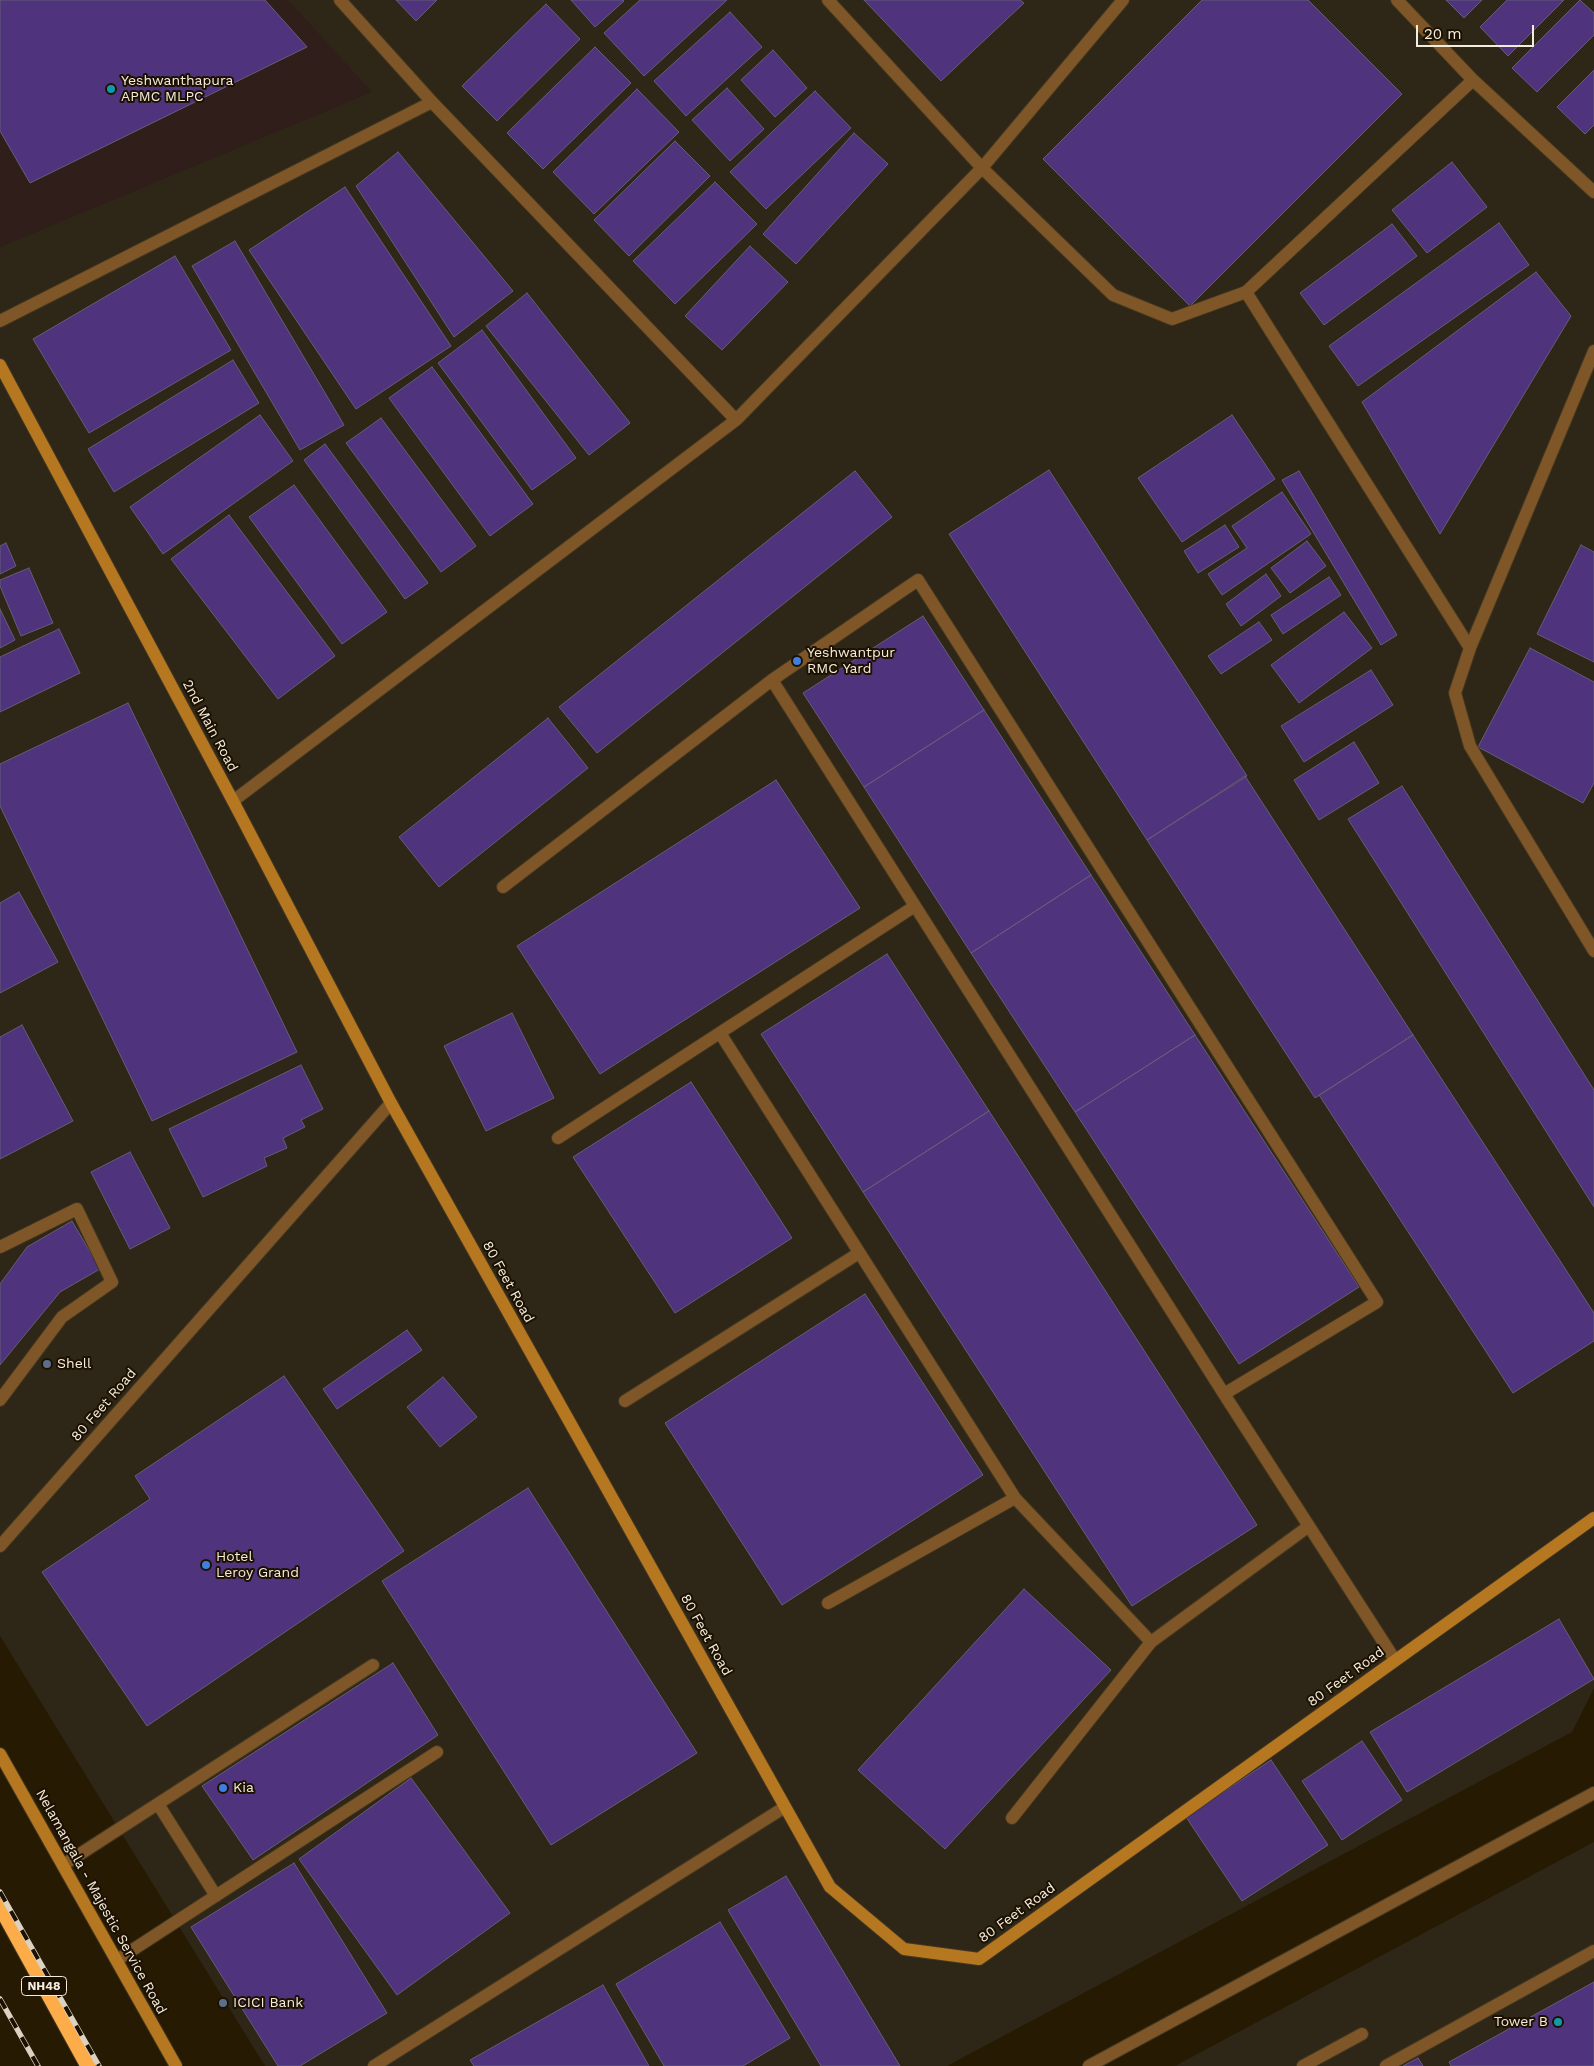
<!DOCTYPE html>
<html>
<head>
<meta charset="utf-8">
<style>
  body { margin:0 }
  #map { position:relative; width:1594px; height:2066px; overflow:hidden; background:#261a02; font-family:"Work Sans",sans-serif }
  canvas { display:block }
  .scale { position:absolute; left:1416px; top:25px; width:118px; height:22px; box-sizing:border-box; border:2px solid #f4ecdd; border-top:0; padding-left:6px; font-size:15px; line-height:18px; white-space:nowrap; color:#f4ecdd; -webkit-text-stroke:4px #1c1100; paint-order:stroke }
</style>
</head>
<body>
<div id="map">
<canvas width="1594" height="2066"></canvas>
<div class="scale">20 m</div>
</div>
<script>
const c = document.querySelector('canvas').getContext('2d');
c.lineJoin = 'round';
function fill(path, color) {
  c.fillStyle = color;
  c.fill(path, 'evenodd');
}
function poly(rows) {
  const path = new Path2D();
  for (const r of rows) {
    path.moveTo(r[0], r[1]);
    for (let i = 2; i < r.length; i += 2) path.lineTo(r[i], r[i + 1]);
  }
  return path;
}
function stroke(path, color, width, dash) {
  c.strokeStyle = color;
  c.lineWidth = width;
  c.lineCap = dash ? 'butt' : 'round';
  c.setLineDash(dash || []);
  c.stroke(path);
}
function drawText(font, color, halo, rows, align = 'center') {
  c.font = font + ' "Work Sans",sans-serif';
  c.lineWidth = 4;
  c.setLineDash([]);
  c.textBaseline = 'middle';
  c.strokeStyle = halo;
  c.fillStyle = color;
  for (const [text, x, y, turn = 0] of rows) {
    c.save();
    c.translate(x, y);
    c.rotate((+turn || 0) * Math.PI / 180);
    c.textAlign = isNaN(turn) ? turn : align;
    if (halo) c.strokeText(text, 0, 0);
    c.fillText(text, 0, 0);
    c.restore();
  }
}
const commercial = poly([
  [0,0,1594,0,1594,1688,1572,1732,947,2066,265,2066,0,1636],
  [1594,1842,1594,2066,1175,2066]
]);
const industrial = poly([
  [0,0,288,0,372,92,0,247]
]);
const building = poly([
  [0,0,265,0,307,47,30,183,0,131,0,0],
  [396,0,437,0,416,21,396,0],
  [571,0,623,0,624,1,595,27,571,0],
  [640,0,727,0,644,76,604,33,640,0],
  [864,0,1020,0,1024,3,941,81,864,0],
  [1202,0,1308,0,1402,94,1190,306,1043,159,1202,0],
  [1446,0,1482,0,1464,18,1446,0],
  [1507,0,1564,0,1508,56,1480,27,1507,0],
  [1580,0,1594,13,1594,35,1537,92,1512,68,1580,0],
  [546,4,580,39,497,121,462,86,546,4],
  [730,12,762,47,686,116,654,81,730,12],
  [595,47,631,83,543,169,507,133,595,47],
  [773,50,807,88,775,117,741,80,773,50],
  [1594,70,1594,125,1585,134,1557,107,1594,70],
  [727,88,764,129,730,161,692,120,727,88],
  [637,89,679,132,594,214,553,172,637,89],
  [815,91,851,128,766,209,730,172,815,91],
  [854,133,888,164,796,264,763,234,854,133],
  [675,141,710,176,629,256,594,220,675,141],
  [398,152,513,291,454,337,356,186,398,152],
  [1452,162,1487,207,1427,253,1392,210,1452,162],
  [715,182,757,224,675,304,633,261,715,182],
  [345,187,451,346,356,409,249,250,345,187],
  [1499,223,1529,265,1358,386,1329,346,1499,223],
  [1392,224,1417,256,1324,325,1300,293,1392,224],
  [235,241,344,425,300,450,192,266,235,241],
  [750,246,788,282,722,350,685,316,750,246],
  [175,256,231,350,89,433,33,339,175,256],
  [1536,272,1571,316,1440,534,1362,402,1536,272],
  [527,293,630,423,589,455,486,326,527,293],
  [482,330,576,458,532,490,438,363,482,330],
  [233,360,259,403,114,492,88,449,233,360],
  [432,367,533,504,490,536,389,398,432,367],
  [260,415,293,461,163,554,130,507,260,415],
  [1232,415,1275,479,1182,542,1138,478,1232,415],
  [381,418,476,546,441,572,346,443,381,418],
  [325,444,428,583,405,599,304,460,325,444],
  [1049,470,1247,776,1147,840,949,534,1049,470],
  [855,471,892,517,597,753,559,707,855,471],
  [1299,471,1397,635,1381,645,1282,480,1299,471],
  [294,485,387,612,342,644,249,517,294,485],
  [1282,492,1311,534,1222,595,1208,574,1247,548,1232,526,1282,492],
  [229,515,335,656,278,699,171,559,229,515],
  [1225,525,1239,547,1198,573,1184,551,1225,525],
  [1307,541,1326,566,1290,593,1271,568,1307,541],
  [6,543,16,566,0,574,0,546,6,543],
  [1581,545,1594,552,1594,662,1537,634,1581,545],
  [29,568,53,623,21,636,0,586,0,580,29,568],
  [1266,574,1281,596,1241,626,1226,604,1266,574],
  [1329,577,1341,595,1283,634,1271,615,1329,577],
  [0,609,15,640,0,648,0,609],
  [1344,612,1372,648,1299,703,1271,665,1344,612],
  [923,616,984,710,864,787,803,693,923,616],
  [1259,622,1272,640,1221,674,1208,656,1259,622],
  [59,629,80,673,0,712,0,657,59,629],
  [1530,648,1594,682,1594,783,1583,803,1478,747,1530,648],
  [1371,670,1393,705,1304,762,1281,726,1371,670],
  [128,703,297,1052,152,1121,0,806,0,764,128,703],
  [984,710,1091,875,971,953,864,787,984,710],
  [548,718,588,768,439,887,399,837,548,718],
  [1354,742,1379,783,1319,820,1294,780,1354,742],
  [1245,776,1413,1035,1315,1098,1147,840,1245,776],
  [776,780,860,908,600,1074,517,946,776,780],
  [1402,786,1594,1090,1594,1207,1348,819,1402,786],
  [1091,875,1195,1035,1075,1112,971,953,1091,875],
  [19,892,58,962,0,993,0,903,19,892],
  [887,954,989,1111,863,1192,761,1034,887,954],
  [512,1013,554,1098,486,1131,444,1046,512,1013],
  [22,1025,73,1121,0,1159,0,1037,22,1025],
  [1195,1035,1359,1287,1239,1364,1075,1112,1195,1035],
  [1413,1035,1594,1313,1594,1341,1513,1393,1319,1095,1413,1035],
  [301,1065,323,1109,301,1120,305,1127,283,1138,287,1148,264,1158,267,1166,203,1197,169,1129,301,1065],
  [691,1082,792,1238,675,1313,573,1157,691,1082],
  [989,1111,1257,1525,1132,1606,863,1192,989,1111],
  [130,1152,170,1228,130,1249,91,1172,130,1152],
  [72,1221,100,1269,60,1292,0,1365,0,1284,27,1247,72,1221],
  [865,1294,983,1475,782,1605,665,1423,865,1294],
  [407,1330,422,1350,337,1409,323,1389,407,1330],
  [284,1376,404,1551,147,1726,42,1572,150,1499,135,1476,284,1376],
  [443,1377,477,1417,440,1447,407,1407,443,1377],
  [528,1488,697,1753,551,1845,382,1581,528,1488],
  [1024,1589,1111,1670,945,1849,858,1770,1024,1589],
  [1559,1619,1594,1679,1407,1792,1370,1732,1559,1619],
  [393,1663,438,1735,253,1860,202,1786,393,1663],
  [1362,1741,1402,1800,1342,1840,1302,1781,1362,1741],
  [1271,1760,1328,1845,1242,1901,1186,1817,1271,1760],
  [411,1778,510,1913,397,1995,299,1859,411,1778],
  [294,1863,387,2013,300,2066,278,2066,191,1927,294,1863],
  [786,1876,900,2066,821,2066,728,1910,786,1876],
  [720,1922,790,2038,743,2066,664,2066,616,1984,720,1922],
  [1594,1982,1594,2066,1451,2066,1449,2062,1594,1982],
  [603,1985,649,2066,474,2066,470,2060,603,1985],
  [1418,2058,1423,2066,1403,2066,1418,2058]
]);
const lane = poly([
  [772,680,1224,1394,1395,1660],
  [503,887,772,680,918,580,1377,1302,1224,1394],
  [720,1033,1015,1498,1151,1642,1309,1526],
  [558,1138,915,906],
  [0,1247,77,1209,112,1282,62,1317,0,1400],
  [625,1401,859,1253],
  [828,1603,1015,1498],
  [158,1804,216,1896],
  [1012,1818,1151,1642],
  [63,1865,373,1665],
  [117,1960,437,1752],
  [1303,2066,1362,2034],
  [1386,2066,1594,1951]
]);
const street = poly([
  [340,0,432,102,736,420],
  [828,0,982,168,1113,295,1172,319,1246,292,1473,80],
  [1397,0,1473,80,1594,192],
  [1246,292,1470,648],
  [0,321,432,102],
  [1594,351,1470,648,1455,693,1470,746,1594,951],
  [233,801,736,420,982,168,1123,0],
  [0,1546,391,1103],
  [374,2066,785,1807],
  [1089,2066,1594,1793]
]);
const secondary = poly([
  [0,365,233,801,391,1103,830,1887,904,1949,979,1959,1594,1518],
  [0,1754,176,2066]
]);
const highway = poly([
  [0,1906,88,2066]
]);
const rail = poly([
  [0,1892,99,2066],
  [0,1999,38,2066]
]);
const markers = [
  [111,89,5,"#0f9aa8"],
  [797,661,5,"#3f7fe0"],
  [47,1364,5,"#5c6f8a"],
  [206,1565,5,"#3f7fe0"],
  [223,1788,5,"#3f7fe0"],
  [223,2003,5,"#5c6f8a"],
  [1558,2022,5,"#0f9aa8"]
];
const shields = [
  [44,1986,45]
];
const shieldNames = [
  ["NH48",44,1986]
];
const poiNames = [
  ["Yeshwanthapura",121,81],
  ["APMC MLPC",121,97],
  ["Yeshwantpur",807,653],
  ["RMC Yard",807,669],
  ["Shell",57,1364],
  ["Hotel",216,1557],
  ["Leroy Grand",216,1573],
  ["Kia",233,1788],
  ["ICICI Bank",233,2003],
  ["Tower B",1548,2022,"right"]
];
const streetNames = [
  ["2nd Main Road",210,726,62],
  ["80 Feet Road",508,1282,61],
  ["80 Feet Road",104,1405,-49],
  ["80 Feet Road",706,1635,61],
  ["80 Feet Road",1346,1677,-36],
  ["Nelamangala - Majestic Service Road",101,1902,61],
  ["80 Feet Road",1017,1913,-36]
];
fill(commercial, '#2e2616');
fill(industrial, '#301e1b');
fill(building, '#50337d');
stroke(building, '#655d78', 1);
stroke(lane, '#433721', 14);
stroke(street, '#433721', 14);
stroke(secondary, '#433721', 14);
stroke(highway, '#433721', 17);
stroke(lane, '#7e5627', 12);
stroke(street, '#7e5627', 12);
stroke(secondary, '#b67721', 12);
stroke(highway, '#fcad49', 15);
stroke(rail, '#dbd2c2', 5.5);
stroke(rail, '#1c1100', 4, [11]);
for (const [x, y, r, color] of markers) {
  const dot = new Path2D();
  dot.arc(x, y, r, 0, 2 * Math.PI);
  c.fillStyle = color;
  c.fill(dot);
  stroke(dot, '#1c1100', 2);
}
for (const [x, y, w] of shields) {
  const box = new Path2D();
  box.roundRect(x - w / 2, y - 9.5, w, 19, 4);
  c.fillStyle = '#1c1100';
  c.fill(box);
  stroke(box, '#f4ecdd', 1);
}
drawText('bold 12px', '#f4ecdd', null, shieldNames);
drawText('14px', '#f4ecdd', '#1c1100', poiNames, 'left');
drawText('14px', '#f4ecdd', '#1c1100', streetNames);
</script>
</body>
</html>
